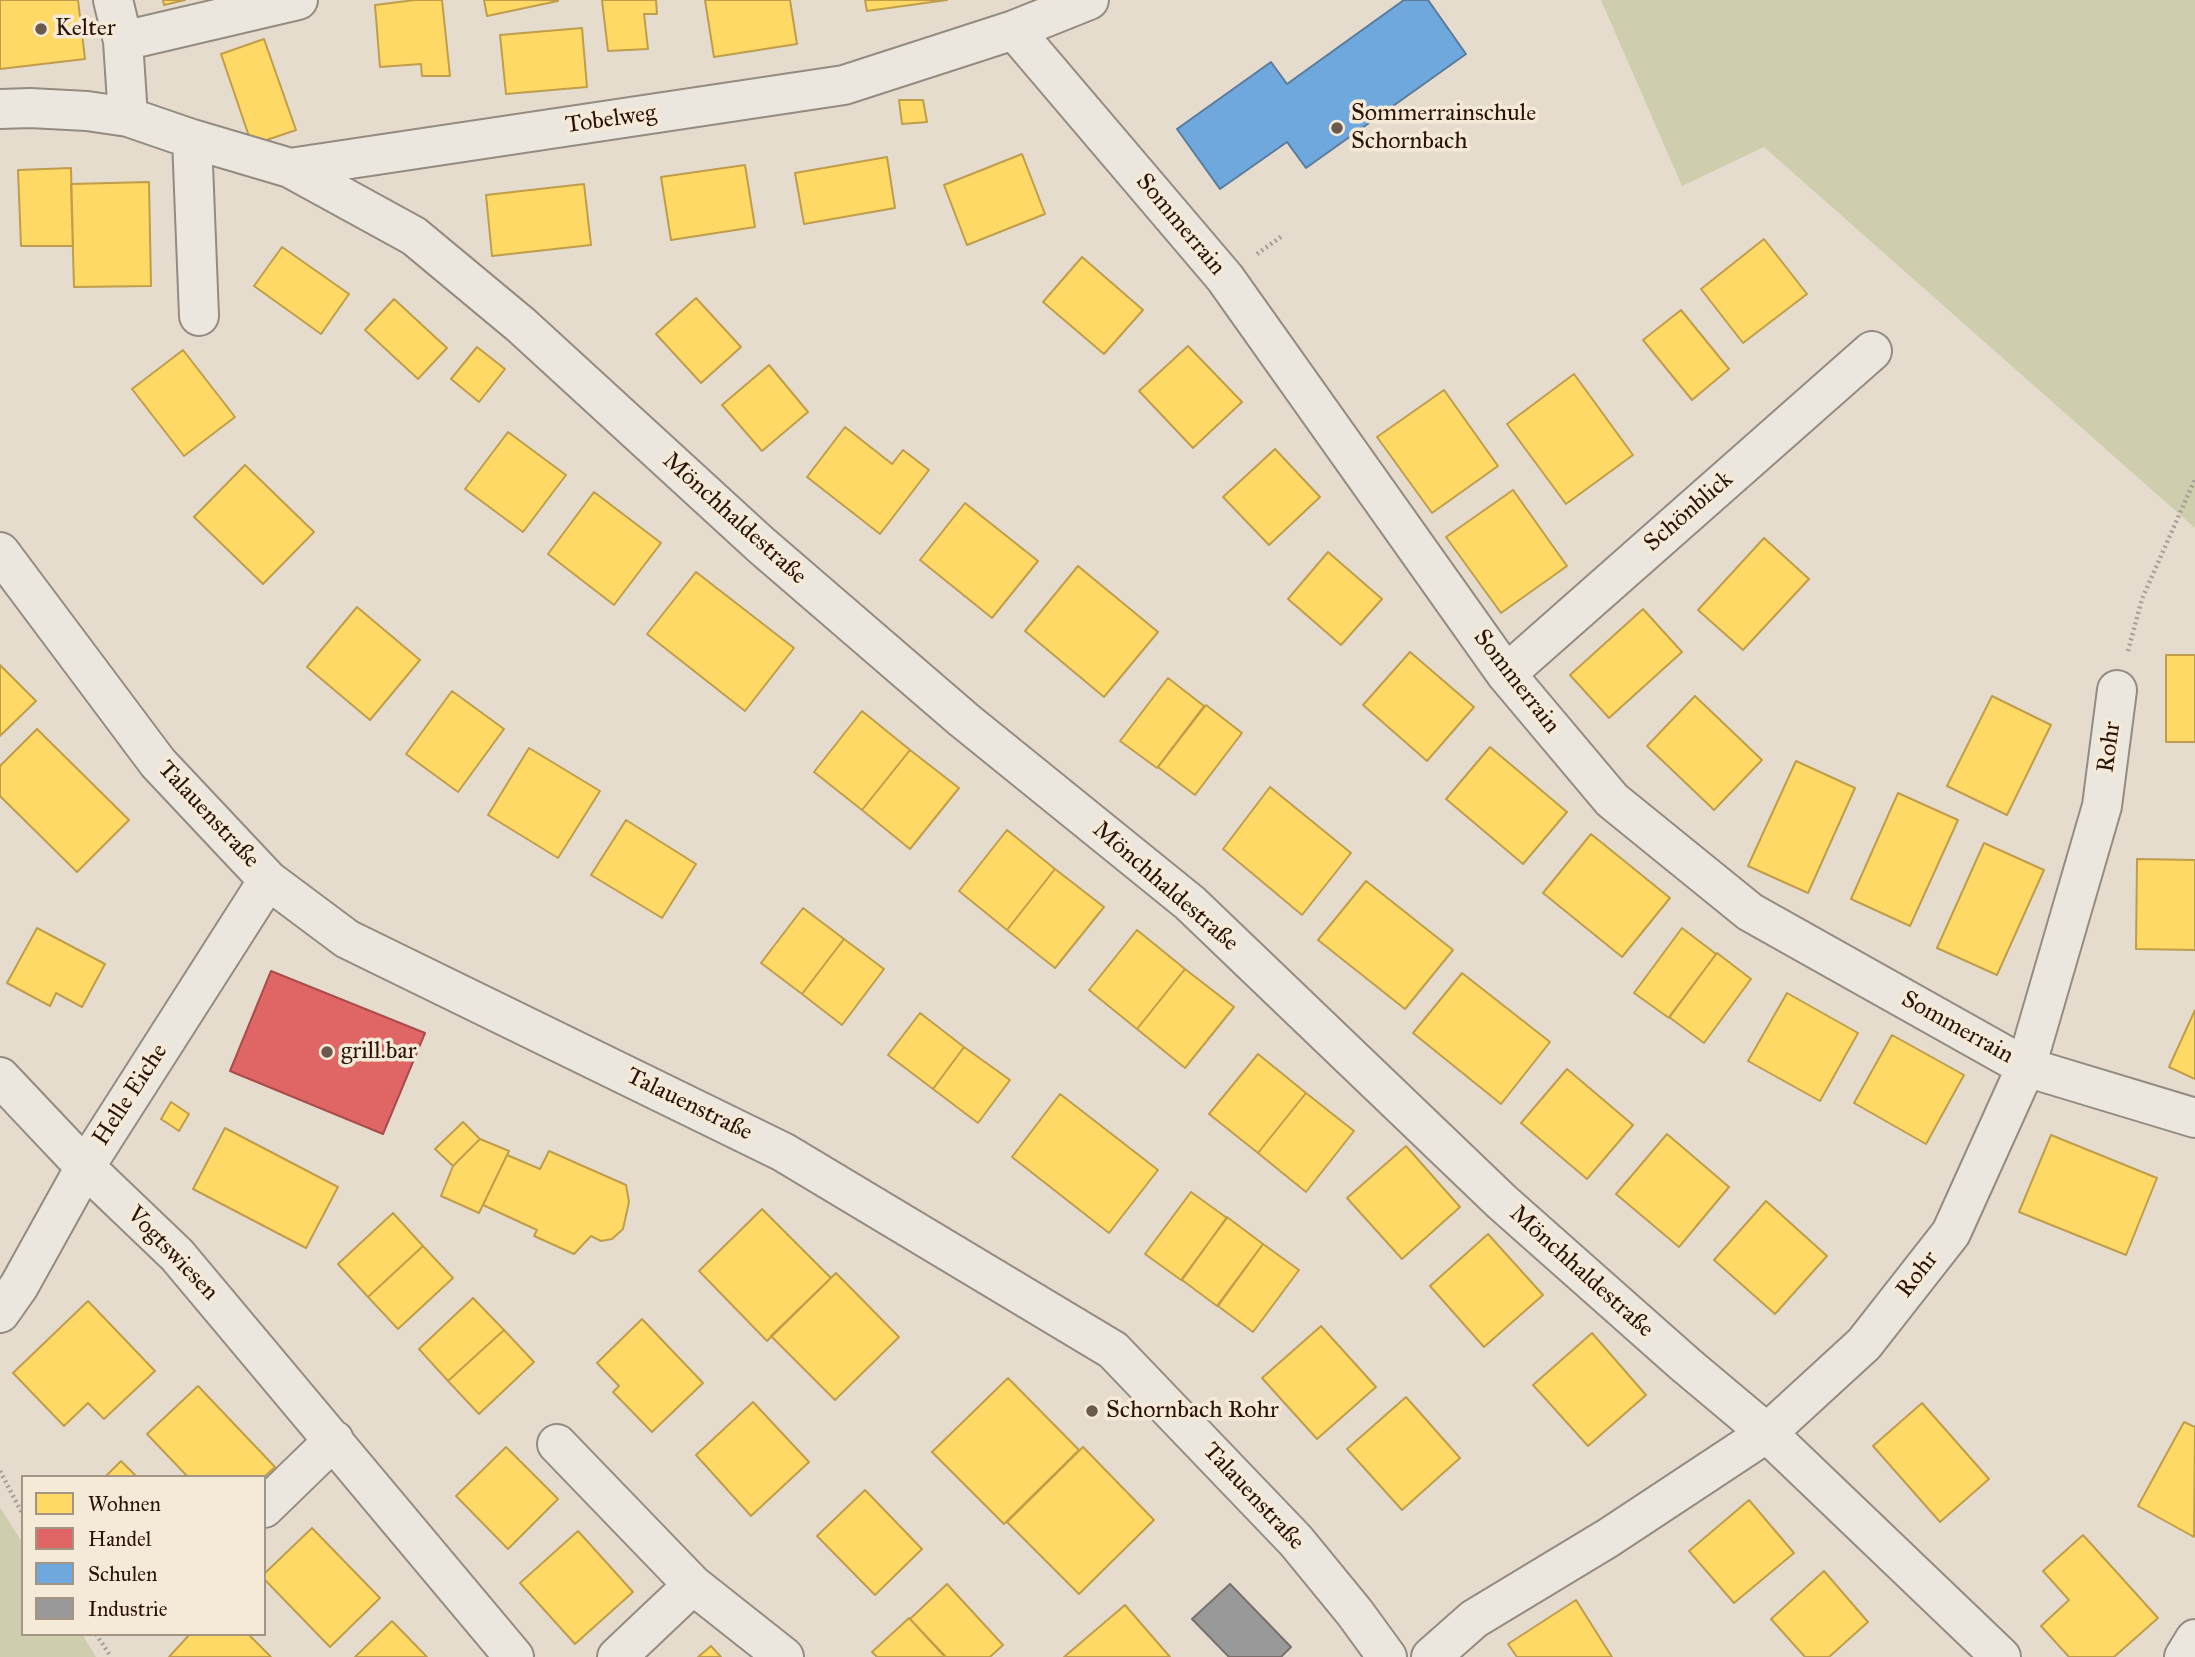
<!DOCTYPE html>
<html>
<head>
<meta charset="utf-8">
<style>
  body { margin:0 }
  #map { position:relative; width:2195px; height:1657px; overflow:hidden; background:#e6dcce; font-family:"IM FELL Great Primer",serif }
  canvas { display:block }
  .legend { position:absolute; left:21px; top:1475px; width:245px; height:161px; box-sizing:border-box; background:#f5ead8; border:2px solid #a49484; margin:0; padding:9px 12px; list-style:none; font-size:21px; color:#2a1207 }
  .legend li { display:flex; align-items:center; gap:14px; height:35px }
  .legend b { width:35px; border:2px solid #a49484 }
</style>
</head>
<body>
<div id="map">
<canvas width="2195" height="1657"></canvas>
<ul class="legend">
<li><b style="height:19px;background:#ffd966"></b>Wohnen</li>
<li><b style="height:19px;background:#e06666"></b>Handel</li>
<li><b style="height:19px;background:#6fa8dc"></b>Schulen</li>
<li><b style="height:19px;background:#999"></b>Industrie</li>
</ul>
</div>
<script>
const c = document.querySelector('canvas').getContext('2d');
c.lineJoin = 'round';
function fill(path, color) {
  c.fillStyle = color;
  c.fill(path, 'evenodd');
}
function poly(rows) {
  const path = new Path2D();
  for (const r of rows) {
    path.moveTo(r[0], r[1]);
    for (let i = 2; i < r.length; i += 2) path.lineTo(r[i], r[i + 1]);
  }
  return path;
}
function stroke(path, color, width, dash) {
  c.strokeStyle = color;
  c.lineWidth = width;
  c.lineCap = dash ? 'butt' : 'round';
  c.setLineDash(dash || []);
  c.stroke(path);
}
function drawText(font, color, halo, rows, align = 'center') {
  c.font = font + ' "IM FELL Great Primer",serif';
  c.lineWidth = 7;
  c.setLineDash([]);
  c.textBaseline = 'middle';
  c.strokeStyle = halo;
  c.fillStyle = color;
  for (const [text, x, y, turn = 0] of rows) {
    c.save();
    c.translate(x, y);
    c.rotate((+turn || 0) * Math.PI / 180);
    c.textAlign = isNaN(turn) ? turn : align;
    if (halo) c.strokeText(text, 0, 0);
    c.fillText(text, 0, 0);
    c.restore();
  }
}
const green = poly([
  [1601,0,2195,0,2195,528,1764,147,1682,186],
  [0,1507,23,1544,23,1634,82,1634,96,1657,0,1657]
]);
const homes = poly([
  [0,0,78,0,85,59,0,69,0,0],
  [163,0,185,0,164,5,163,0],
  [415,0,442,0,450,76,422,76,421,64,380,67,375,5,415,0],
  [484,0,558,0,558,1,487,16,484,0],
  [602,0,656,0,657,14,644,14,648,49,608,51,602,0],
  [705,0,790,0,797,44,714,57,705,0],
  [865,0,947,0,867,11,865,0],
  [582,28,587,87,506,94,500,35,582,28],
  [264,39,296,130,252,145,221,54,264,39],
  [899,100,923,100,927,122,902,124,899,100],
  [1022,154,1045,214,967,245,944,185,1022,154],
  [887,157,895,208,804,224,795,173,887,157],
  [745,165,755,227,671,240,661,177,745,165],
  [71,168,73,246,21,246,18,170,71,168],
  [149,182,151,286,74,287,71,184,149,182],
  [584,184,591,245,492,256,486,195,584,184],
  [1764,239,1807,294,1743,343,1701,289,1764,239],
  [282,247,349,294,321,334,254,286,282,247],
  [1082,257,1143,310,1104,354,1043,302,1082,257],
  [696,298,741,347,701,383,656,334,696,298],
  [394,299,447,348,418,379,365,330,394,299],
  [1681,310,1729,369,1692,400,1643,340,1681,310],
  [1188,346,1242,402,1193,448,1139,391,1188,346],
  [477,347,505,369,479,402,451,379,477,347],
  [183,350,235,417,184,456,132,389,183,350],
  [769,365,808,412,762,451,722,405,769,365],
  [1574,374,1633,455,1566,504,1507,424,1574,374],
  [1444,390,1498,466,1432,513,1377,437,1444,390],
  [845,427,892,464,903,450,929,470,880,534,807,477,845,427],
  [508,432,566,475,523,532,465,489,508,432],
  [1275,449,1320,497,1269,545,1223,497,1275,449],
  [245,465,314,532,263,584,194,517,245,465],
  [1513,490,1567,566,1501,613,1446,537,1513,490],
  [594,492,661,543,614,605,548,554,594,492],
  [965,503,1038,561,992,618,920,560,965,503],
  [1764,538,1809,579,1743,650,1698,610,1764,538],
  [1328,552,1382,599,1341,645,1288,599,1328,552],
  [1078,566,1158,632,1104,697,1025,631,1078,566],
  [696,572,794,648,745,711,647,634,696,572],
  [357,607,420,660,370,720,307,667,357,607],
  [1643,609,1682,652,1609,718,1570,675,1643,609],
  [1410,652,1474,707,1427,761,1363,705,1410,652],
  [2166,655,2195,655,2195,742,2166,742,2166,655],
  [0,665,36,701,0,736,0,665],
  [1168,678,1204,706,1157,768,1120,741,1168,678],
  [452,691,504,729,458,792,406,754,452,691],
  [1695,696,1762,760,1714,810,1647,746,1695,696],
  [1992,696,2051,725,2007,815,1947,786,1992,696],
  [1206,705,1242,733,1195,795,1158,767,1206,705],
  [862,711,910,750,862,810,814,772,862,711],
  [37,729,129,820,77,872,0,796,0,766,37,729],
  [1490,747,1567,812,1523,864,1446,799,1490,747],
  [529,748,600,791,558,858,488,815,529,748],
  [910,750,959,788,910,849,862,810,910,750],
  [1796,761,1855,788,1808,893,1748,866,1796,761],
  [1270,787,1351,853,1302,915,1223,849,1270,787],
  [1898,793,1958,820,1910,926,1851,899,1898,793],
  [626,820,696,864,662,918,591,875,626,820],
  [1007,830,1055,869,1007,930,959,891,1007,830],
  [1591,834,1670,898,1622,957,1543,893,1591,834],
  [1984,843,2044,870,1997,975,1937,948,1984,843],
  [2137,859,2195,860,2195,950,2136,949,2137,859],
  [1055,869,1104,907,1055,968,1007,930,1055,869],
  [1366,881,1453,950,1405,1009,1318,940,1366,881],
  [803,908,844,939,802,994,761,963,803,908],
  [37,928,105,964,82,1007,56,993,50,1006,7,983,37,928],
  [1682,928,1716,954,1669,1018,1634,993,1682,928],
  [1137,930,1185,969,1137,1029,1089,990,1137,930],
  [844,939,884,969,842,1025,802,994,844,939],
  [1717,953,1751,979,1704,1043,1669,1017,1717,953],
  [1185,969,1234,1007,1185,1068,1137,1029,1185,969],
  [1462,973,1550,1042,1501,1104,1413,1033,1462,973],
  [1787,993,1858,1033,1820,1101,1748,1061,1787,993],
  [2195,1010,2195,1079,2169,1067,2195,1010],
  [920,1013,964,1047,933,1089,888,1055,920,1013],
  [1892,1035,1964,1075,1926,1144,1854,1103,1892,1035],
  [964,1047,1010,1080,978,1123,933,1089,964,1047],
  [1258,1054,1306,1093,1258,1153,1209,1114,1258,1054],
  [1567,1069,1633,1125,1587,1179,1521,1123,1567,1069],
  [1306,1093,1354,1131,1306,1192,1258,1153,1306,1093],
  [1060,1094,1158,1170,1109,1233,1012,1157,1060,1094],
  [171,1102,189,1114,179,1131,161,1119,171,1102],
  [463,1122,480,1139,453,1166,435,1149,463,1122],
  [225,1128,338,1187,306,1248,193,1189,225,1128],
  [1667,1134,1729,1187,1679,1247,1616,1194,1667,1134],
  [2051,1135,2157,1178,2126,1255,2019,1212,2051,1135],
  [480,1139,509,1151,479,1213,441,1196,453,1166,480,1139],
  [1406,1146,1460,1207,1402,1259,1347,1198,1406,1146],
  [549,1151,626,1185,629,1202,623,1229,612,1239,601,1241,591,1236,574,1254,534,1236,537,1230,483,1205,507,1155,540,1169,549,1151],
  [1191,1192,1227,1218,1181,1280,1145,1254,1191,1192],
  [1766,1201,1827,1256,1775,1314,1714,1260,1766,1201],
  [762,1209,831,1278,767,1341,699,1271,762,1209],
  [393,1213,423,1246,368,1297,338,1264,393,1213],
  [1227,1217,1263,1244,1217,1306,1182,1280,1227,1217],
  [1488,1234,1543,1295,1484,1347,1430,1286,1488,1234],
  [1263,1244,1299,1270,1253,1332,1218,1306,1263,1244],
  [423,1246,453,1278,398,1329,368,1297,423,1246],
  [836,1273,899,1337,835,1400,771,1336,836,1273],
  [473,1298,504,1330,448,1381,419,1349,473,1298],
  [88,1301,155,1371,104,1419,88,1403,64,1426,13,1373,88,1301],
  [642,1319,703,1383,652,1432,613,1392,619,1386,597,1363,642,1319],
  [1321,1326,1376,1387,1317,1439,1262,1378,1321,1326],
  [504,1330,534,1362,479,1414,448,1381,504,1330],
  [1592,1333,1646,1395,1588,1446,1533,1385,1592,1333],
  [1008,1378,1079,1450,1004,1524,932,1452,1008,1378],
  [198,1386,275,1467,264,1477,188,1477,147,1434,198,1386],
  [1406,1397,1460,1458,1402,1510,1347,1449,1406,1397],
  [753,1402,809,1462,751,1516,696,1455,753,1402],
  [1922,1403,1989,1479,1940,1522,1873,1446,1922,1403],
  [2184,1422,2195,1427,2194,1537,2138,1506,2184,1422],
  [506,1447,558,1499,508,1549,456,1496,506,1447],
  [1083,1447,1154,1520,1079,1594,1007,1522,1083,1447],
  [121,1461,137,1477,105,1477,121,1461],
  [865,1490,922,1549,875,1595,817,1536,865,1490],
  [1749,1500,1794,1553,1734,1603,1689,1551,1749,1500],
  [312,1528,380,1598,330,1647,264,1579,264,1574,312,1528],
  [578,1531,633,1592,575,1644,520,1583,578,1531],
  [2083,1535,2158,1618,2114,1657,2069,1657,2041,1626,2069,1600,2043,1571,2083,1535],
  [1824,1571,1868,1622,1829,1657,1805,1657,1771,1619,1824,1571],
  [947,1584,1003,1645,990,1657,945,1657,910,1619,947,1584],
  [1576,1600,1612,1657,1517,1657,1508,1644,1576,1600],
  [1125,1605,1170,1657,1064,1657,1125,1605],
  [909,1618,946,1657,877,1657,872,1652,909,1618],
  [392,1621,427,1657,355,1657,392,1621],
  [190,1634,248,1634,271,1657,169,1657,190,1634],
  [711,1646,721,1657,698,1657,711,1646]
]);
const shops = poly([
  [271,971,425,1033,383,1134,230,1071,271,971]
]);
const schools = poly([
  [1404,0,1428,0,1466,54,1306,168,1287,142,1220,189,1177,129,1271,62,1287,84,1404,0]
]);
const industry = poly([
  [1230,1584,1291,1647,1281,1657,1229,1657,1192,1619,1230,1584]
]);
const path = poly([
  [1257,254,1282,236],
  [2128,651,2142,599,2195,479],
  [0,1471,23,1515],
  [96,1634,111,1657]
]);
const minor = poly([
  [113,0,123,41,128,117],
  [1014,30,1225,278,1506,674,1612,800,1750,912,2026,1067,2195,1118],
  [123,41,298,0],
  [0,109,30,108,87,111,128,117,192,139,290,168,844,85,1014,30,1089,0],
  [192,139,199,316],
  [290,168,414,236,521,325,761,545,964,720,1190,903,1502,1202,1686,1365,1767,1433,2001,1657],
  [0,552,158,763,268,880,347,939,783,1152,1113,1350,1296,1541,1355,1613,1387,1657],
  [1506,674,1872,351],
  [0,1077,85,1167,177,1255,514,1657],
  [0,1313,19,1286,85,1167,268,880],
  [557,1444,693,1585,784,1657],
  [264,1508,334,1440],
  [617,1657,693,1585],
  [1431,1657,1474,1619,1608,1538,1767,1433,1864,1344,1951,1233,2026,1067,2102,806,2117,690],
  [2184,1657,2195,1639]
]);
const markers = [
  [41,29,7,"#6c594d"],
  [1337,128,7,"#6c594d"],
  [327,1052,7,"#6c594d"],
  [1092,1411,7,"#6c594d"]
];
const poiNames = [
  ["Kelter",55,29],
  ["Sommerrainschule",1351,114],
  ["Schornbach",1351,142],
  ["grill.bar",341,1052],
  ["Schornbach Rohr",1106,1411]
];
const streetNames = [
  ["Tobelweg",611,120,-8],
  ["Sommerrain",1180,225,50],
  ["Schönblick",1689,512,-41],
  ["Mönchhaldestraße",734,519,42],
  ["Sommerrain",1516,682,52],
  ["Rohr",2110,747,-82],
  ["Talauenstraße",208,815,47],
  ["Mönchhaldestraße",1165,887,41],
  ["Sommerrain",1957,1028,29],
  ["Helle Eiche",131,1095,-57],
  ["Talauenstraße",689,1105,26],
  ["Vogtswiesen",172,1254,46],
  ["Mönchhaldestraße",1581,1272,42],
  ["Rohr",1918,1275,-52],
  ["Talauenstraße",1253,1497,47]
];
fill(green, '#cecdae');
fill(homes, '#ffd966');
stroke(homes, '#bf9d4a', 2);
fill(shops, '#e06666');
stroke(shops, '#a94d4a', 2);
fill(schools, '#6fa8dc');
stroke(schools, '#5a7b9c', 2);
fill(industry, '#999');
stroke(industry, '#78706d', 2);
stroke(minor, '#948b81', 42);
stroke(path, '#a59f98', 4.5, [2, 3.5]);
stroke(minor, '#ebe6de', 38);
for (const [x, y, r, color] of markers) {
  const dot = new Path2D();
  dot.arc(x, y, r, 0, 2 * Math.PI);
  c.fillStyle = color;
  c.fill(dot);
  stroke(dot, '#f5ead8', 2.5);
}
drawText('24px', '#2a1207', '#f5ead8', poiNames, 'left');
drawText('24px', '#2a1207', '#f5ead8', streetNames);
</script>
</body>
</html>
